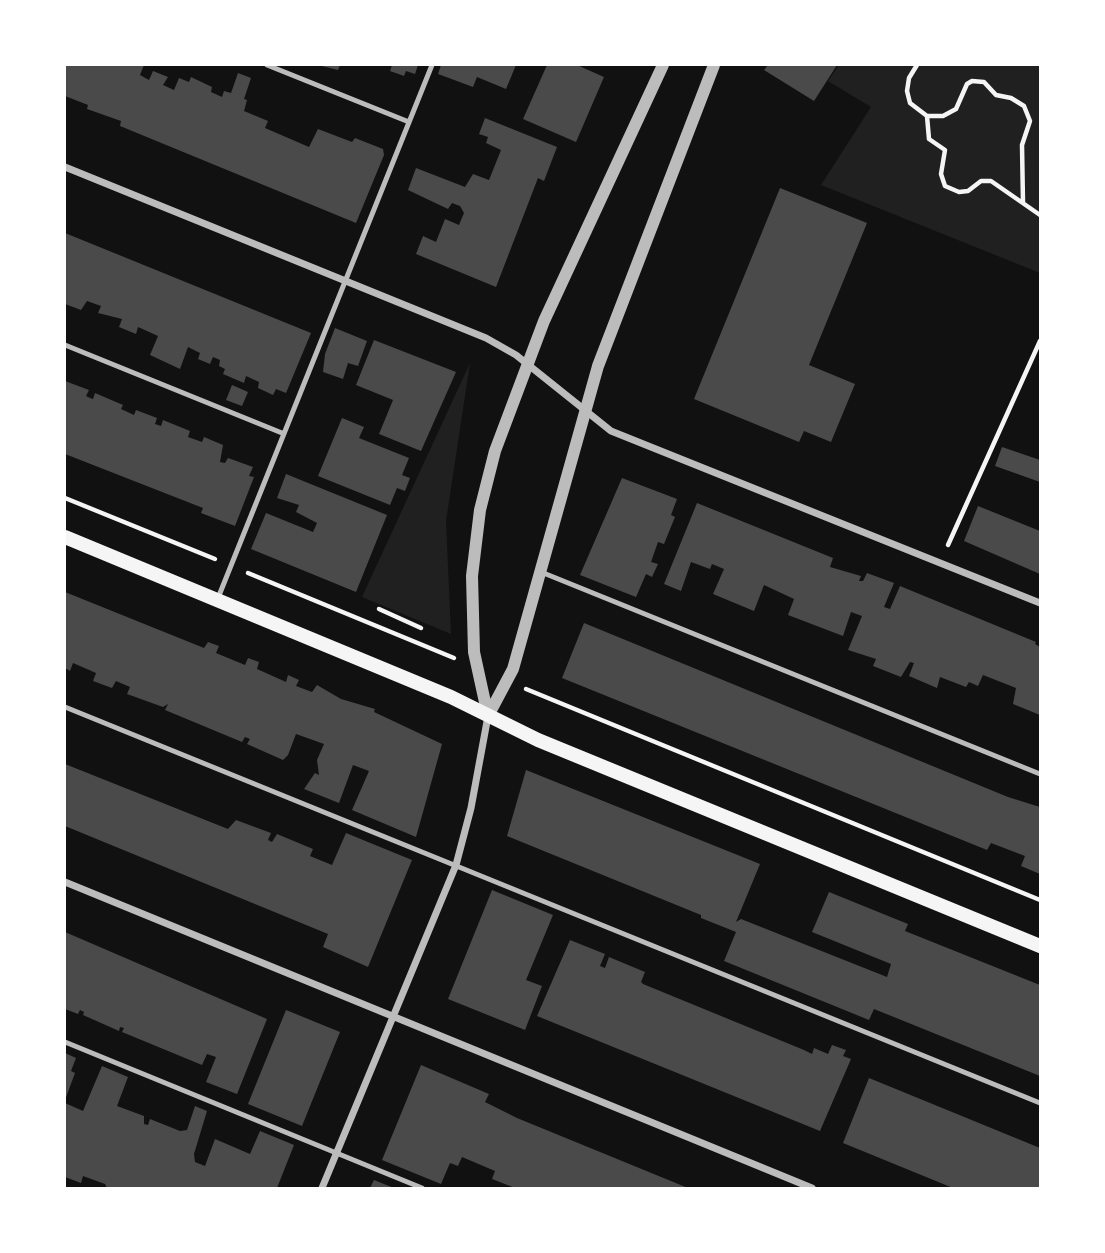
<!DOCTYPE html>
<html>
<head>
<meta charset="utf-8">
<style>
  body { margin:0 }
  #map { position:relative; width:1105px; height:1253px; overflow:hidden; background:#111; font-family:Karla,sans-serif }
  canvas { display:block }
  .frame { position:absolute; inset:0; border:66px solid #fff; pointer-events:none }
</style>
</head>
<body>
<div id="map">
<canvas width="1105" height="1253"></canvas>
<div class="frame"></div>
</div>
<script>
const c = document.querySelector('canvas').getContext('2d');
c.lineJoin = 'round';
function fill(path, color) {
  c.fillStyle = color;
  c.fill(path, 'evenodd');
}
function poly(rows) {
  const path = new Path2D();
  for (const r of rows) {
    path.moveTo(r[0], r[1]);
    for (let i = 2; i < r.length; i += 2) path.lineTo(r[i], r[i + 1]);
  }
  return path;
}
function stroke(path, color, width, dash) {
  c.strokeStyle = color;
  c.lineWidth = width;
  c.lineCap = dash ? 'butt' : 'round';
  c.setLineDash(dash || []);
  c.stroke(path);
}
const green = poly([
  [839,65,1040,65,1040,273,821,185,871,107,828,81],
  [470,363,446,521,451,634,362,597]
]);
const building = poly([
  [65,65,144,65,140,75,149,80,153,71,168,77,163,85,174,90,179,78,189,82,191,77,212,87,211,92,222,97,224,91,231,93,238,73,251,78,244,99,247,100,244,111,268,121,265,128,309,147,318,129,352,142,355,138,383,149,384,155,356,223,120,126,121,121,87,109,88,105,65,96],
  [318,65,340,65,338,70],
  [392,65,418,65,415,74,406,71,404,76,390,71],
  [441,65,516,65,506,89,477,77,473,87,438,74],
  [547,65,577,65,604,77,576,142,523,119],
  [768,65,837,65,814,101,764,70],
  [485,118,557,147,544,181,538,178,496,287,416,254,423,236,436,242,445,219,459,225,464,213,460,206,452,203,448,209,408,190,416,168,465,187,473,174,489,180,501,150,486,143,488,137,479,134],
  [780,188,867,223,809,365,855,384,831,442,804,431,799,442,694,399],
  [65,233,311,333,286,393,276,389,273,395,258,388,259,382,246,376,244,383,223,374,225,369,219,366,220,360,213,357,210,364,198,359,200,353,188,347,180,369,150,355,158,336,138,327,136,334,119,327,122,319,98,313,101,306,87,301,81,310,65,304],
  [335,328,367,341,358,366,348,363,343,379,323,372,325,354],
  [374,340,456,372,421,451,379,434,393,400,356,385],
  [65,381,89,390,86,396,90,398,93,399,95,393,123,405,121,409,134,415,136,410,157,418,155,424,161,426,163,420,190,431,188,437,202,442,204,437,223,445,220,462,225,463,228,458,253,467,249,476,254,477,235,526,201,513,203,508,65,454],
  [232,385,248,392,242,406,226,400],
  [342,418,364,427,359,438,409,458,402,475,410,478,405,491,397,488,390,505,318,476],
  [1002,447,1040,460,1040,482,995,466],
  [286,474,387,515,356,592,251,549,266,513,313,532,317,523,296,512,299,505,277,498],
  [622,478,677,499,671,515,675,517,664,544,658,542,651,562,658,564,652,577,646,574,636,597,580,575],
  [697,503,833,558,830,567,861,576,859,581,863,581,867,573,894,583,884,607,890,609,900,586,1036,642,1035,644,1040,647,1040,715,1013,704,1016,688,983,675,978,686,969,682,966,687,940,677,937,688,909,676,914,663,910,662,901,677,873,666,876,659,848,650,862,616,851,612,843,636,788,615,794,599,764,585,754,611,713,594,724,569,712,564,710,569,691,562,681,591,664,584],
  [978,506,1040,531,1040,574,964,541],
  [65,592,204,648,208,642,219,646,216,653,245,665,248,658,259,662,257,669,286,682,288,675,299,680,296,686,312,692,317,685,341,699,375,709,374,712,442,744,416,837,352,810,369,771,353,765,339,803,304,789,315,773,319,775,317,760,324,744,296,734,288,755,283,760,247,744,250,739,245,737,242,742,165,710,168,704,163,707,127,694,130,687,116,681,112,688,93,681,96,673,73,663,70,671,65,668],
  [584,623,1008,797,1040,807,1040,874,1021,866,1025,856,991,843,987,850,562,678],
  [65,764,228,829,236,820,271,833,268,840,272,842,277,834,313,849,310,856,332,865,346,833,412,860,368,967,323,947,328,934,65,826],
  [526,770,760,864,736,922,741,919,887,977,891,964,812,932,829,892,908,924,905,931,1040,985,1040,1076,874,1009,869,1020,724,961,736,932,701,918,701,915,507,836],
  [492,890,553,915,526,980,542,986,525,1030,448,999],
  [65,932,267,1019,237,1094,206,1082,216,1057,207,1054,202,1065,122,1032,124,1028,120,1027,119,1031,83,1015,84,1012,80,1010,78,1014,65,1009],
  [570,940,605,954,600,966,605,968,609,957,645,972,641,982,643,984,804,1050,812,1054,814,1048,828,1054,832,1045,846,1050,843,1056,851,1059,820,1131,537,1016],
  [286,1010,340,1032,302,1126,248,1104],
  [65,1053,76,1058,71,1071,75,1073,65,1100],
  [421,1065,489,1094,485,1102,517,1118,688,1188,515,1188,492,1179,495,1171,462,1157,458,1166,450,1163,441,1184,382,1160],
  [102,1066,128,1077,117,1106,144,1116,144,1124,148,1125,150,1119,180,1131,187,1130,195,1106,207,1111,194,1154,195,1162,205,1166,215,1139,250,1154,260,1131,294,1145,277,1188,107,1188,105,1184,83,1176,81,1183,65,1177,65,1103,83,1111],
  [869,1078,1040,1148,1040,1188,953,1188,843,1143],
  [374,1180,394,1188,370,1188]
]);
const path = poly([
  [917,65,909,78,907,91,910,103,927,116,929,139,945,150,941,174,945,186,959,192,968,191,981,181,991,181,1040,215],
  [927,116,943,116,956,109,967,84,972,81,984,82,996,95,1011,98,1024,106,1030,121,1022,145,1023,203],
  [65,498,215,559],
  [948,545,1040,341],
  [248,573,454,658],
  [379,609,421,628],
  [526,689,1040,900]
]);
const service = poly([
  [267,65,409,122],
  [65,345,282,433],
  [541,572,1040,774],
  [218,598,432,65],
  [65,707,1040,1103],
  [65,1042,422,1188]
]);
const minor = poly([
  [65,167,486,338,516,355,611,431,1040,603],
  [65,882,812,1188],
  [322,1188,456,865,471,808,488,716]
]);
const tertiary = poly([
  [488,716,513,669,598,366,714,65],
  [488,716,474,652,472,576,480,510,495,451,544,321,663,65]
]);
const secondary = poly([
  [65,537,451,697,538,740,1040,946]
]);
fill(green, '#202020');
fill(building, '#4a4a4a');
stroke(path, '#f5f5f5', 4.5);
stroke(service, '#bcbcbc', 5);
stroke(minor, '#bcbcbc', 7);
stroke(tertiary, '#bcbcbc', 12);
stroke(secondary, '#f5f5f5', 14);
</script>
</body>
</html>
